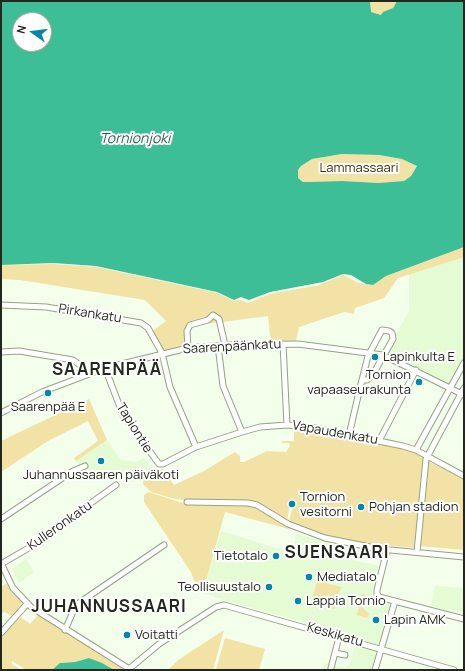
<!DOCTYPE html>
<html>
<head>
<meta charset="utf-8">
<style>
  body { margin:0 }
  #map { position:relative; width:465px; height:671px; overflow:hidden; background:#f3feeb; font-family:Manrope,sans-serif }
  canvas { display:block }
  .frame { position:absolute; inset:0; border:2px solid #22281d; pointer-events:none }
  .north { position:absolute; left:12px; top:12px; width:40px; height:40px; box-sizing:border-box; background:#fff; border:1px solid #a7a9a5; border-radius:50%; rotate:284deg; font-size:11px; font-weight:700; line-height:16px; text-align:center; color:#22281d }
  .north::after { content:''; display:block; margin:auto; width:14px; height:18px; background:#0187a9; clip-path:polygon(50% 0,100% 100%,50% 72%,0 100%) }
</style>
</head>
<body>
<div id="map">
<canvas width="465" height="671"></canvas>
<div class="frame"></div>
<div class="north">N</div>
</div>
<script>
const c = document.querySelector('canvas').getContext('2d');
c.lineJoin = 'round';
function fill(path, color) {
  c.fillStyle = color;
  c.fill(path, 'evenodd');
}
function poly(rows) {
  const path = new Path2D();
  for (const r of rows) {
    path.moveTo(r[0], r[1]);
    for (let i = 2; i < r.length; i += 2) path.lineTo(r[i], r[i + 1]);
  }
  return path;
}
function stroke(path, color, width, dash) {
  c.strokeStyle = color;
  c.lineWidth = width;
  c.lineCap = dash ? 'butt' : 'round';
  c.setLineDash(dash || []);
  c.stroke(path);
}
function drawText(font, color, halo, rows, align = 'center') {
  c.font = font + ' Manrope,sans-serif';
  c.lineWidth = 4;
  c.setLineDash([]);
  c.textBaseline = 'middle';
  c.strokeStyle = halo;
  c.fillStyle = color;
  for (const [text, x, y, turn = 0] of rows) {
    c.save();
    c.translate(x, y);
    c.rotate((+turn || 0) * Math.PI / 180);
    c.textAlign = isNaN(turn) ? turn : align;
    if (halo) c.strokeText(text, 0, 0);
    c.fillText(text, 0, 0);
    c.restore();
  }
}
const built = poly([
  [464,257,464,359,450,384,387,352,409,311,409,274],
  [107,440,121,460,137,462,144,458,152,470,135,482,81,468,76,461],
  [221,531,293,553,296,534,352,548,349,559,379,566,371,598,391,603,371,670,322,670,324,663,344,668,350,664,357,637,214,597,214,596,203,593],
  [26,559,34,572,19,583,12,569],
  [435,586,464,588,464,613,431,606]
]);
const green = poly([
  [370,1,397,1,393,8,381,15,371,12],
  [342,154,379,155,402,159,417,165,411,176,404,181,379,183,342,181,308,182,304,182,298,178,298,170,301,166,312,159],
  [464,247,464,257,398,278,384,298,355,308,354,314,344,312,299,327,295,345,271,345,268,316,191,326,189,332,190,349,160,353,150,333,166,321,145,300,20,280,1,279,1,265,53,264,96,267,217,293,234,301,241,300,248,303,270,294,319,285,344,275,358,283,373,285,386,276],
  [89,399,107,440,76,461,74,458,98,441,88,421,48,441,1,472,1,441],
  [315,430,378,442,415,452,425,457,416,548,360,543,321,534,289,521,294,503,293,501,290,504,287,521,247,501,191,501,175,499,151,492,143,484,144,478,148,475,163,469,174,485,204,471,235,452,240,456,240,462,244,462,267,451,286,452,290,446,289,443,282,443,282,441,294,441,294,431],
  [428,461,464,479,464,550,419,546],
  [148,492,186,504,250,505,304,533,225,512,203,592,198,591,191,572,144,502,144,495],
  [317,581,341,587,335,609,311,603],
  [7,583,11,591,23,603,12,616,4,612,1,614,1,587],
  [362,594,373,597,372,601,363,603,361,606,369,614,367,618,357,615],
  [38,615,127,670,114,670,89,658,75,662,60,663,52,670,26,670,12,661,12,664,21,670,1,670,1,635,19,616,30,624],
  [224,630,213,670,168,670,178,660],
  [225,638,265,649,259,670,216,670]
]);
const water = poly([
  [1,1,370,1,371,12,381,15,383,12,393,8,397,1,464,1,464,247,386,276,373,285,366,284,351,275,343,274,323,282,270,292,249,300,241,297,234,300,217,292,96,266,53,263,1,265],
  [20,20,44,20,44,44,20,44],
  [342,154,379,155,402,159,417,166,411,176,404,181,379,183,342,181,308,182,303,182,298,178,298,170,301,166,312,159],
  [89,658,102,663,114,670,52,670,60,663,75,662]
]);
const minor = poly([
  [1,305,46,307,141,323,148,328,162,353,170,387,196,447],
  [283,344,287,425],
  [218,346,223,386,242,432],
  [188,348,187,331,190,325,208,320,213,315,219,319,225,345],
  [1,352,19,351,73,360,80,365,86,374],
  [105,368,123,415,159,464,163,464,196,447,242,432,260,427,287,425,315,428,403,446,416,450,464,476],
  [1,413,42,392,105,368,188,348,225,345,298,344,383,355,464,395],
  [349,435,359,392,368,356,382,330,389,331,392,333,393,339,372,376,367,380,362,380],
  [379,441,416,370],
  [416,450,464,363],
  [187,502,248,503,257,505,288,524,325,538,380,549,464,557],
  [1,519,73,471,85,466],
  [387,550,377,590,377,594,379,597,464,619],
  [417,552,426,459,464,388],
  [1,563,13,588,31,607,131,670],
  [1,564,27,549,116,485],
  [65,630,76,605,164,545],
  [1,633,27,604],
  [335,653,345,655],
  [331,668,339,637],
  [129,669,159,644,216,607,224,605,454,670],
  [375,670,395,601]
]);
const markers = [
  [375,357,4,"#0187a9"],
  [419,382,4,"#0187a9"],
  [48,393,4,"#0187a9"],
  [101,461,4,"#0187a9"],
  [292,504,4,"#0187a9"],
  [361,507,4,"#0187a9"],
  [276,556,4,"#0187a9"],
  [309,577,4,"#0187a9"],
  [269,587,4,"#0187a9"],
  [298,601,4,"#0187a9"],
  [376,620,4,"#0187a9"],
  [127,635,4,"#0187a9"]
];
const parkNames = [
  ["Lammassaari",359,168]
];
const streetNames = [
  ["Pirkankatu",90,314,9],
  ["Saarenpäänkatu",232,347,-3],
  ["Tapiontie",134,428,58],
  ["Vapaudenkatu",335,433,10],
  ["Kulleronkatu",60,526,-35],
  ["Keskikatu",335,635,16]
];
const poiNames = [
  ["Lapinkulta E",383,357],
  ["Tornion",411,375,"right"],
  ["vapaaseurakunta",411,390,"right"],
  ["Saarenpää E",48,407,"center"],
  ["Juhannussaaren päiväkoti",101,475,"center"],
  ["Tornion",300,497],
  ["vesitorni",300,512],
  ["Pohjan stadion",369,507],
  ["Tietotalo",268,556,"right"],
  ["Mediatalo",317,577],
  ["Teollisuustalo",261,587,"right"],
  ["Lappia Tornio",306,601],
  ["Lapin AMK",384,620],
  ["Voitatti",135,635]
];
const waterNames = [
  ["Tornionjoki",135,139]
];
const districtNames = [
  ["SAARENPÄÄ",107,370],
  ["SUENSAARI",337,553],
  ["JUHANNUSSAARI",109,607]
];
fill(built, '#e5fbd4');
fill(green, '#f2e2a6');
fill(water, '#3ebe96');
stroke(minor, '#93a386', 7);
stroke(minor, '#fff', 5);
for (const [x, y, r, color] of markers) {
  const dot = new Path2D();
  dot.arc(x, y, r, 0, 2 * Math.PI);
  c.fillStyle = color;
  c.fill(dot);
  stroke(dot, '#fff', 1.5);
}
drawText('13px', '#3d3204', '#fff', parkNames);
drawText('13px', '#22281d', '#fff', streetNames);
drawText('13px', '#22281d', '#fff', poiNames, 'left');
drawText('italic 14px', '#2d604e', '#fff', waterNames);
c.letterSpacing = '1px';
drawText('bold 17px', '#22281d', '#fff', districtNames);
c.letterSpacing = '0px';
</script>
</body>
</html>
